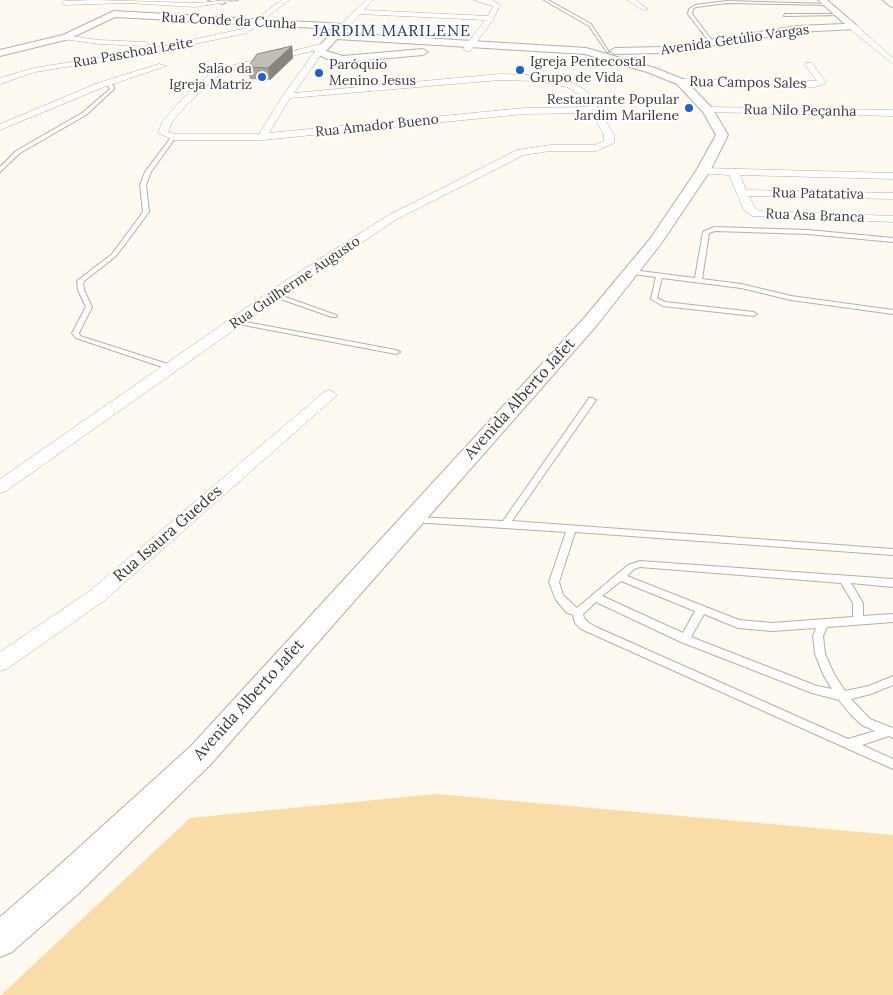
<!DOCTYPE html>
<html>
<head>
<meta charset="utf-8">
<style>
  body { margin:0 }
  canvas { display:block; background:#fef9f1 }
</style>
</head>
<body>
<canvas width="893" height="995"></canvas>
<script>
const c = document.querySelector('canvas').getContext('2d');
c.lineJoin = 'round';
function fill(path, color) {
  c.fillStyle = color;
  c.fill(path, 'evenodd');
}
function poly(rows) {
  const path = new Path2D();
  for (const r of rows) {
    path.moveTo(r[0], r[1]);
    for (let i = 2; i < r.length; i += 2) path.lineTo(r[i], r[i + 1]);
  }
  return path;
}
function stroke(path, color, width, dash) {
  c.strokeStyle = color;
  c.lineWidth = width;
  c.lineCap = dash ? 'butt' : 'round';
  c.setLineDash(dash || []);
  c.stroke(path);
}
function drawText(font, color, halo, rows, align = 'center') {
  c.font = font + ' Lora,serif';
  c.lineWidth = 4;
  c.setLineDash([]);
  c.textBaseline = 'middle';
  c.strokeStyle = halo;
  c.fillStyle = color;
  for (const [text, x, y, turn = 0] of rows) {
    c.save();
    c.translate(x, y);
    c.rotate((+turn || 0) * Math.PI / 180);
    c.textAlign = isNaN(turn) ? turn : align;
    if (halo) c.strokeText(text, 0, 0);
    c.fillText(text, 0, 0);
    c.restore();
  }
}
const green = poly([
  [436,794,893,835,893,995,1,995,190,818]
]);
const service = poly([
  [208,0,214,0,225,3,223,4,208,0],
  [544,0,548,0,591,24,609,52,607,52,589,26,544,0],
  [727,1,828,4,830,5,727,3,696,7,693,9,692,14,714,43,711,44,688,14,689,9,695,5,727,1],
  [785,14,839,14,841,15,784,16,785,14],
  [106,82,110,82,114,87,114,89,86,115,20,153,0,172,0,167,16,151,82,113,110,89,106,82],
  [172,136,176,137,151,172,146,185,149,212,116,256,83,282,84,290,92,307,79,333,80,336,174,366,174,370,171,370,76,338,72,333,86,307,78,290,77,281,112,254,143,212,140,185,145,172,172,136],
  [714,227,808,230,893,238,893,242,808,234,715,231,709,233,702,279,741,284,791,296,893,310,893,314,791,300,741,288,662,278,657,298,665,302,754,312,757,314,754,316,663,306,651,299,656,277,632,274,629,272,632,270,695,278,703,232,714,227],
  [274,293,336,315,337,316,336,317,332,317,272,296,271,295,274,293],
  [235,320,396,350,400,352,396,354,233,323,233,321,235,320],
  [589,398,592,398,596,400,512,521,893,549,893,555,575,532,559,582,563,595,577,608,628,565,640,561,893,579,893,587,851,583,863,603,863,616,893,614,893,622,827,627,823,636,825,654,834,674,845,691,869,686,893,676,893,685,871,694,851,699,870,719,893,728,893,738,889,736,862,745,893,759,893,769,581,629,575,623,573,615,566,612,556,600,549,582,566,532,412,522,411,520,415,517,503,521,589,398],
  [640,567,841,583,853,603,853,617,772,623,739,620,627,576,634,569,640,567],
  [621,581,695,611,683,633,602,596,621,581],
  [596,602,681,642,812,693,839,700,851,715,862,725,875,731,848,739,598,628,589,623,584,618,583,614,596,602],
  [704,614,738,628,772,631,816,628,813,636,815,654,824,676,832,689,817,686,691,637,704,614]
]);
const minor = poly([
  [95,0,195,3,239,0,195,7,127,3,65,5,62,3,65,1,95,0],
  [282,0,289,0,247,33,141,55,35,72,0,84,0,78,34,68,141,51,242,29,282,0],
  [366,0,373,0,364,10,488,16,493,6,473,0,492,0,500,5,493,20,470,51,467,51,463,49,485,20,360,14,346,29,340,29,340,25,366,0],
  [627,0,635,0,648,9,643,10,627,0],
  [850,25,856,25,893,58,893,64,850,29,850,25],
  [63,35,99,40,145,42,149,44,145,46,99,44,63,39,63,35],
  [325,43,328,43,328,47,220,74,187,104,172,122,168,132,175,134,259,134,284,94,316,50,319,50,323,52,294,93,500,74,538,75,573,83,585,90,594,101,614,135,614,143,596,151,550,151,524,155,397,219,292,289,6,491,0,493,0,479,282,283,389,215,517,150,550,145,595,145,604,141,604,135,592,113,524,114,262,140,174,140,158,133,163,121,181,100,214,70,325,43],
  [500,80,538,81,567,87,579,94,589,107,524,108,269,133,290,98,500,80],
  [806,63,812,63,826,82,825,84,815,87,681,85,677,82,681,79,817,81,805,65,806,63],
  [159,64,166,66,104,87,0,130,0,124,98,83,159,64],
  [708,107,893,110,893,116,705,112,705,108,708,107],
  [703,168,893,173,893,179,740,175,746,190,893,193,893,199,749,196,755,208,759,211,893,216,893,222,752,216,744,210,729,175,699,173,698,171,703,168],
  [329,390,334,392,337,395,334,398,105,600,7,669,0,671,0,652,91,590,324,392,329,390]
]);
const tertiary = poly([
  [818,0,827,0,856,25,856,29,797,32,665,53,615,54,610,51,615,48,665,47,797,26,845,24,818,0],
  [883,0,893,0,893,7,890,6,883,0],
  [114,11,343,24,348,27,342,33,586,48,655,68,685,80,712,108,728,135,710,171,660,245,597,325,211,764,78,894,12,952,0,957,0,917,54,870,191,746,585,317,650,239,696,171,716,135,703,112,677,84,647,72,585,54,337,39,326,51,343,56,423,49,428,52,423,55,343,62,327,59,314,52,335,29,115,17,69,39,0,56,0,50,63,35,114,11]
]);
const wall = poly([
  [292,46,293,58,270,80,250,79,248,67]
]);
const shadedWall = poly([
  [292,46,293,58,270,80,268,68]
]);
const building = poly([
  [292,46,268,68,248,67,257,54,292,46]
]);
const markers = [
  [520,70,5,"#1f60cc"],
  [319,73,5,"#1f60cc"],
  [262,77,5,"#1f60cc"],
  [689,108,5,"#1f60cc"]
];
const farStreetnames = [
  ["Rua Conde da Cunha",229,21,3],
  ["Avenida Getúlio Vargas",735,40,-8],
  ["Rua Paschoal Leite",133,53,-10],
  ["Rua Campos Sales",748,83,1],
  ["Rua Nilo Peçanha",800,111,1],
  ["Rua Amador Bueno",377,126,-6],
  ["Rua Patatativa",818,194,1],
  ["Rua Asa Branca",815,216,2],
  ["Rua Guilherme Augusto",295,283,-34]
];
const farPoinames = [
  ["Igreja Pentecostal",530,62],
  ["Grupo de Vida",530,78],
  ["Paróquio",329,65],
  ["Menino Jesus",329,81],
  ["Salão da",252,69,"right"],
  ["Igreja Matriz",252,85,"right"],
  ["Restaurante Popular",679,100,"right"],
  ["Jardim Marilene",679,116,"right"]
];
const farQuarternames = [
  ["JARDIM MARILENE",392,31]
];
const streetNames = [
  ["Avenida Alberto Jafet",520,399,-48],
  ["Rua Isaura Guedes",168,534,-41],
  ["Avenida Alberto Jafet",249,700,-48]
];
fill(green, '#fadca8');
stroke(service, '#b6b0a7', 2);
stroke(minor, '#b6b0a7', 1);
stroke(tertiary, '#b6b0a7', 2);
fill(service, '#fff');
fill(minor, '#fff');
fill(tertiary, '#fff');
fill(wall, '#a8a39b');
fill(shadedWall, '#88857e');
fill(building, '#c3beb4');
stroke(building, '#88857e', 1);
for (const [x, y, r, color] of markers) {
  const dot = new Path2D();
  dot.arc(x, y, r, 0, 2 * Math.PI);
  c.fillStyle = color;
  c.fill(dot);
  stroke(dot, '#fff', 2);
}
drawText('14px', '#3c3936', '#fff', farStreetnames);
drawText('14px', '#3c3936', '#fff', farPoinames, 'left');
c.letterSpacing = '1px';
drawText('16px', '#1b3b70', '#fff', farQuarternames);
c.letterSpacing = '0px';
drawText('16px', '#3c3936', '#fff', streetNames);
</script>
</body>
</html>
